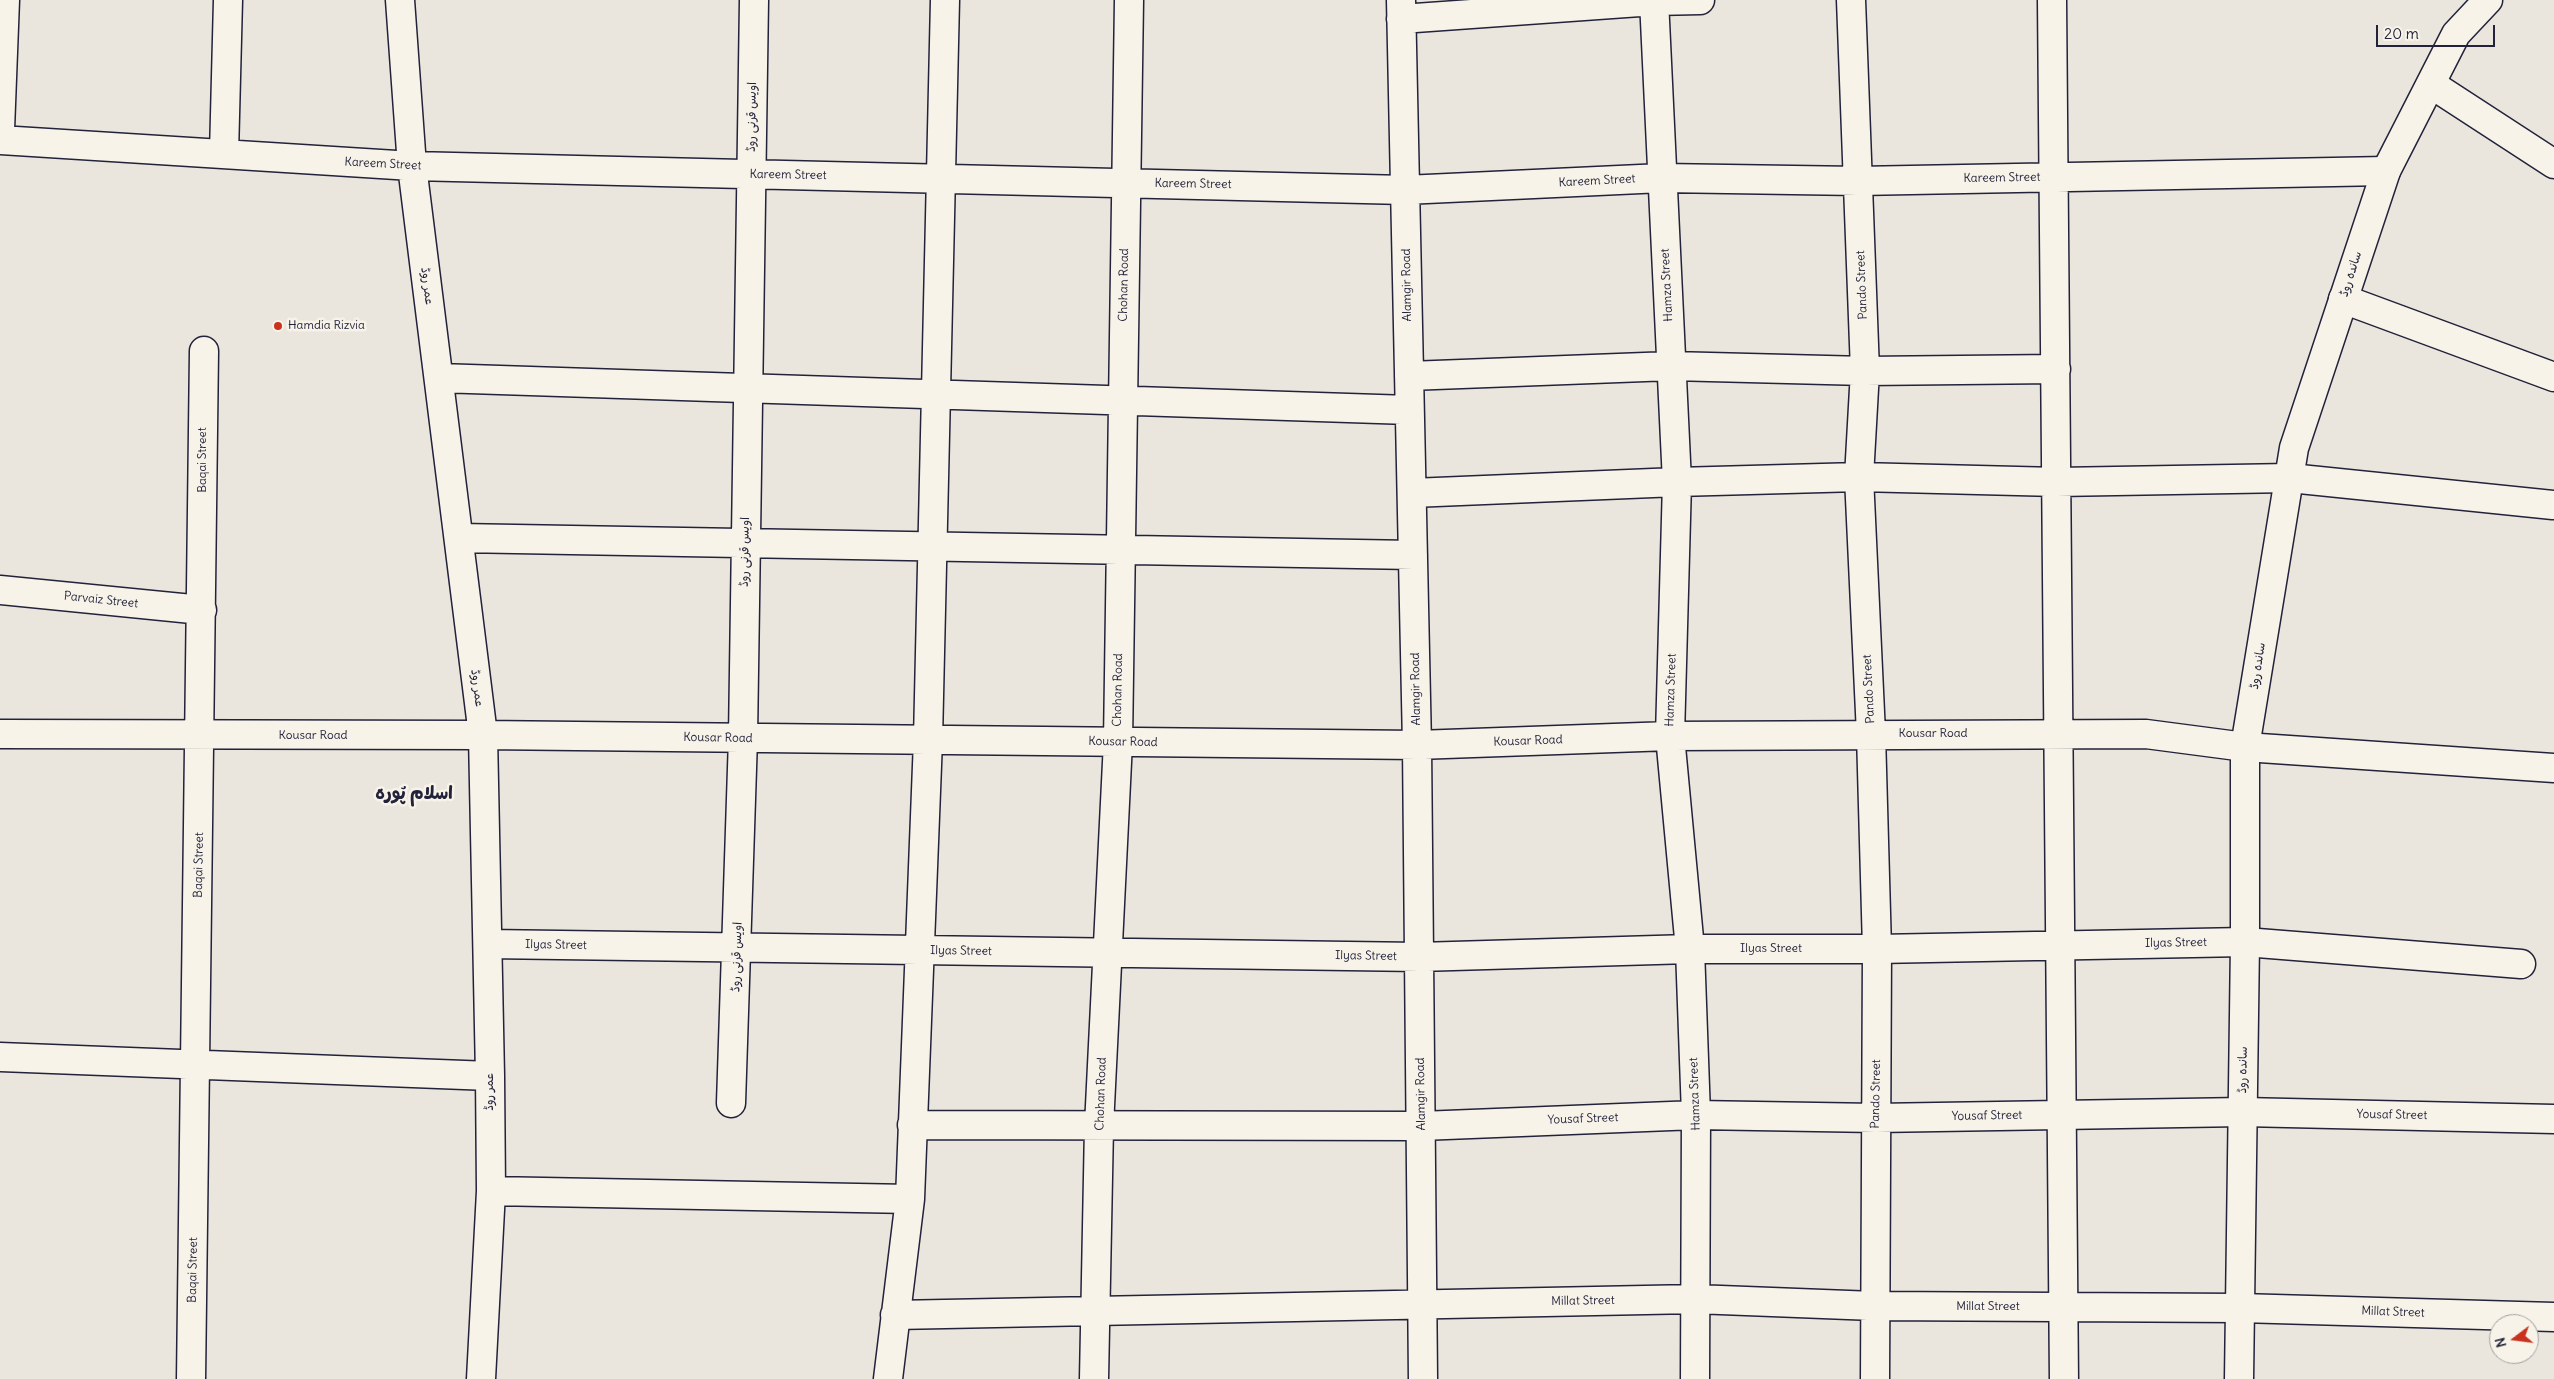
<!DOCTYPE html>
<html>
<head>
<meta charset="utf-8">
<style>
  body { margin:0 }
  #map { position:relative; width:2554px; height:1379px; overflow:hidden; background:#eae6de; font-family:Delius,sans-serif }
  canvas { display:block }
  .north { position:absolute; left:2489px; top:1314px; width:50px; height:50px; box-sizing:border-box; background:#f7f3e8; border:1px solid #a29fa3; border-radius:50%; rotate:255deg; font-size:14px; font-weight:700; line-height:20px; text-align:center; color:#22223b }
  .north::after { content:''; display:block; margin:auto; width:18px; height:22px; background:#c8321e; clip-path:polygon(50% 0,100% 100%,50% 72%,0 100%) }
  .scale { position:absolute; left:2376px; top:25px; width:119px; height:22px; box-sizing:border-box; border:2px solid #22223b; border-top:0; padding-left:6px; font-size:15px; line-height:18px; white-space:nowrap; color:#22223b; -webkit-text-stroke:4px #f7f3e8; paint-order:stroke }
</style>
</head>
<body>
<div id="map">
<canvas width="2554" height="1379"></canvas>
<div class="north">N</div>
<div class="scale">20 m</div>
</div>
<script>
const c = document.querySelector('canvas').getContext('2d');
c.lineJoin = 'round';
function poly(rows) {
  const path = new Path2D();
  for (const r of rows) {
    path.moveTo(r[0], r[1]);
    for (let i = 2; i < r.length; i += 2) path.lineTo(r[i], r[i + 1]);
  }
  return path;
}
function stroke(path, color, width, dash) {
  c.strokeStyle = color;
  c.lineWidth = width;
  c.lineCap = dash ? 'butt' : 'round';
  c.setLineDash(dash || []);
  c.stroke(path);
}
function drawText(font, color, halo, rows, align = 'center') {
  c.font = font + ' Delius,"Playpen Sans Arabic",sans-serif';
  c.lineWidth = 5;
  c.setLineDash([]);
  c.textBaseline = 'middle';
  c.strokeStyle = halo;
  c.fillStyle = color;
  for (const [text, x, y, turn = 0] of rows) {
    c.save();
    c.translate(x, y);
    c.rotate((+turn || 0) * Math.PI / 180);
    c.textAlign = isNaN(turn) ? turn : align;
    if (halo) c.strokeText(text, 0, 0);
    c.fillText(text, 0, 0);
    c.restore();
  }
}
const minor = poly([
  [400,0,412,166,483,735,490,1076,491,1191,481,1379],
  [1401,0,1417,745,1423,1379],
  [1654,0,1677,482,1670,736,1690,949,1696,1115,1695,1379],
  [1851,0,1865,371,1859,477,1871,734,1877,949,1875,1379],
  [2052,0,2064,1379],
  [1401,19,1654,1,1700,0],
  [2431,84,2554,164],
  [0,130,5,0],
  [0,140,412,166,1405,190,1662,178,1858,181,2386,171],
  [224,154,228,0],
  [2343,299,2554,377],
  [1409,376,1671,366,1865,371,2056,369],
  [439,378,1409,410],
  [1412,493,1677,482,1859,477,2057,482,2290,478,2553,505],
  [459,538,1413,555],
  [0,590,202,610],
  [0,734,483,735,1417,745,1670,736,2146,734,2245,747,2554,768],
  [488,944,1419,957,1690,949,1877,949,2245,942,2521,964],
  [0,1057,490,1076],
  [731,1103,743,738,754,0],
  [912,1125,1421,1126,1696,1115,1876,1118,2243,1112,2554,1119],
  [491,1191,910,1199],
  [895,1315,1695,1299,1874,1306,2240,1308,2554,1317],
  [191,1379,204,351],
  [888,1379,910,1199,928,740,945,0],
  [1094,1379,1099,1126,1118,742,1129,0]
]);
const major = poly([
  [2239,1379,2245,942,2245,747,2294,448,2386,171,2456,34,2488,0]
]);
const markers = [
  [278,326,5,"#c8321e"]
];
const streetNames = [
  ["اویس قرنی روڈ",752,117,-89],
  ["Kareem Street",383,164,3],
  ["Kareem Street",788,175,1],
  ["Kareem Street",2002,178,-1],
  ["Kareem Street",1597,181,-3],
  ["Kareem Street",1193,184,1],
  ["ساندہ روڈ",2351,274,-72],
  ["Chohan Road",1124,285,-89],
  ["Alamgir Road",1407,285,-91],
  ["Hamza Street",1667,285,-93],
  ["Pando Street",1862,285,-92],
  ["عمر روڈ",427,286,83],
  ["Baqai Street",203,460,-90],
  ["اویس قرنی روڈ",745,552,-89],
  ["Parvaiz Street",101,600,6],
  ["ساندہ روڈ",2258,666,-81],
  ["عمر روڈ",477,688,83],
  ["Alamgir Road",1416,689,-91],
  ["Pando Street",1869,689,-93],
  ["Chohan Road",1118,690,-89],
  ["Hamza Street",1671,690,-88],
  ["Kousar Road",1933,734],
  ["Kousar Road",313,736],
  ["Kousar Road",718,738,1],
  ["Kousar Road",1528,741,-2],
  ["Kousar Road",1123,742,1],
  ["Baqai Street",199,865,-89],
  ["Ilyas Street",2176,943,-1],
  ["Ilyas Street",556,945,1],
  ["Ilyas Street",1771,949],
  ["Ilyas Street",961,951,1],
  ["Ilyas Street",1366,956,1],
  ["اویس قرنی روڈ",737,957,-88],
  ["ساندہ روڈ",2243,1070,-89],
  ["عمر روڈ",490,1092,-90],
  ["Chohan Road",1101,1094,-88],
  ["Alamgir Road",1421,1094,-91],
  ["Hamza Street",1695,1094,-92],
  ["Pando Street",1876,1094,-89],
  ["Yousaf Street",2392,1115,1],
  ["Yousaf Street",1987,1116,-1],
  ["Yousaf Street",1583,1119,-2],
  ["Baqai Street",193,1270,-89],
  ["Millat Street",1583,1301,-1],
  ["Millat Street",1988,1307],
  ["Millat Street",2393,1312,2]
];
const poiNames = [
  ["Hamdia Rizvia",288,326]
];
const districtNames = [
  ["اسلام پُورہ",414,794]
];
stroke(minor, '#22223b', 31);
stroke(major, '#22223b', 31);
stroke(minor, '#f7f3e8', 28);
stroke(major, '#f7f3e8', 28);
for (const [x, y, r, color] of markers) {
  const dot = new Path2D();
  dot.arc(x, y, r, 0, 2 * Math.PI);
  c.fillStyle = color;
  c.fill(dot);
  stroke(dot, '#f7f3e8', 2);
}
drawText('12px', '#22223b', '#f7f3e8', streetNames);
drawText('12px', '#22223b', '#f7f3e8', poiNames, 'left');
drawText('bold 18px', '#22223b', '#f7f3e8', districtNames);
</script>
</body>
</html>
